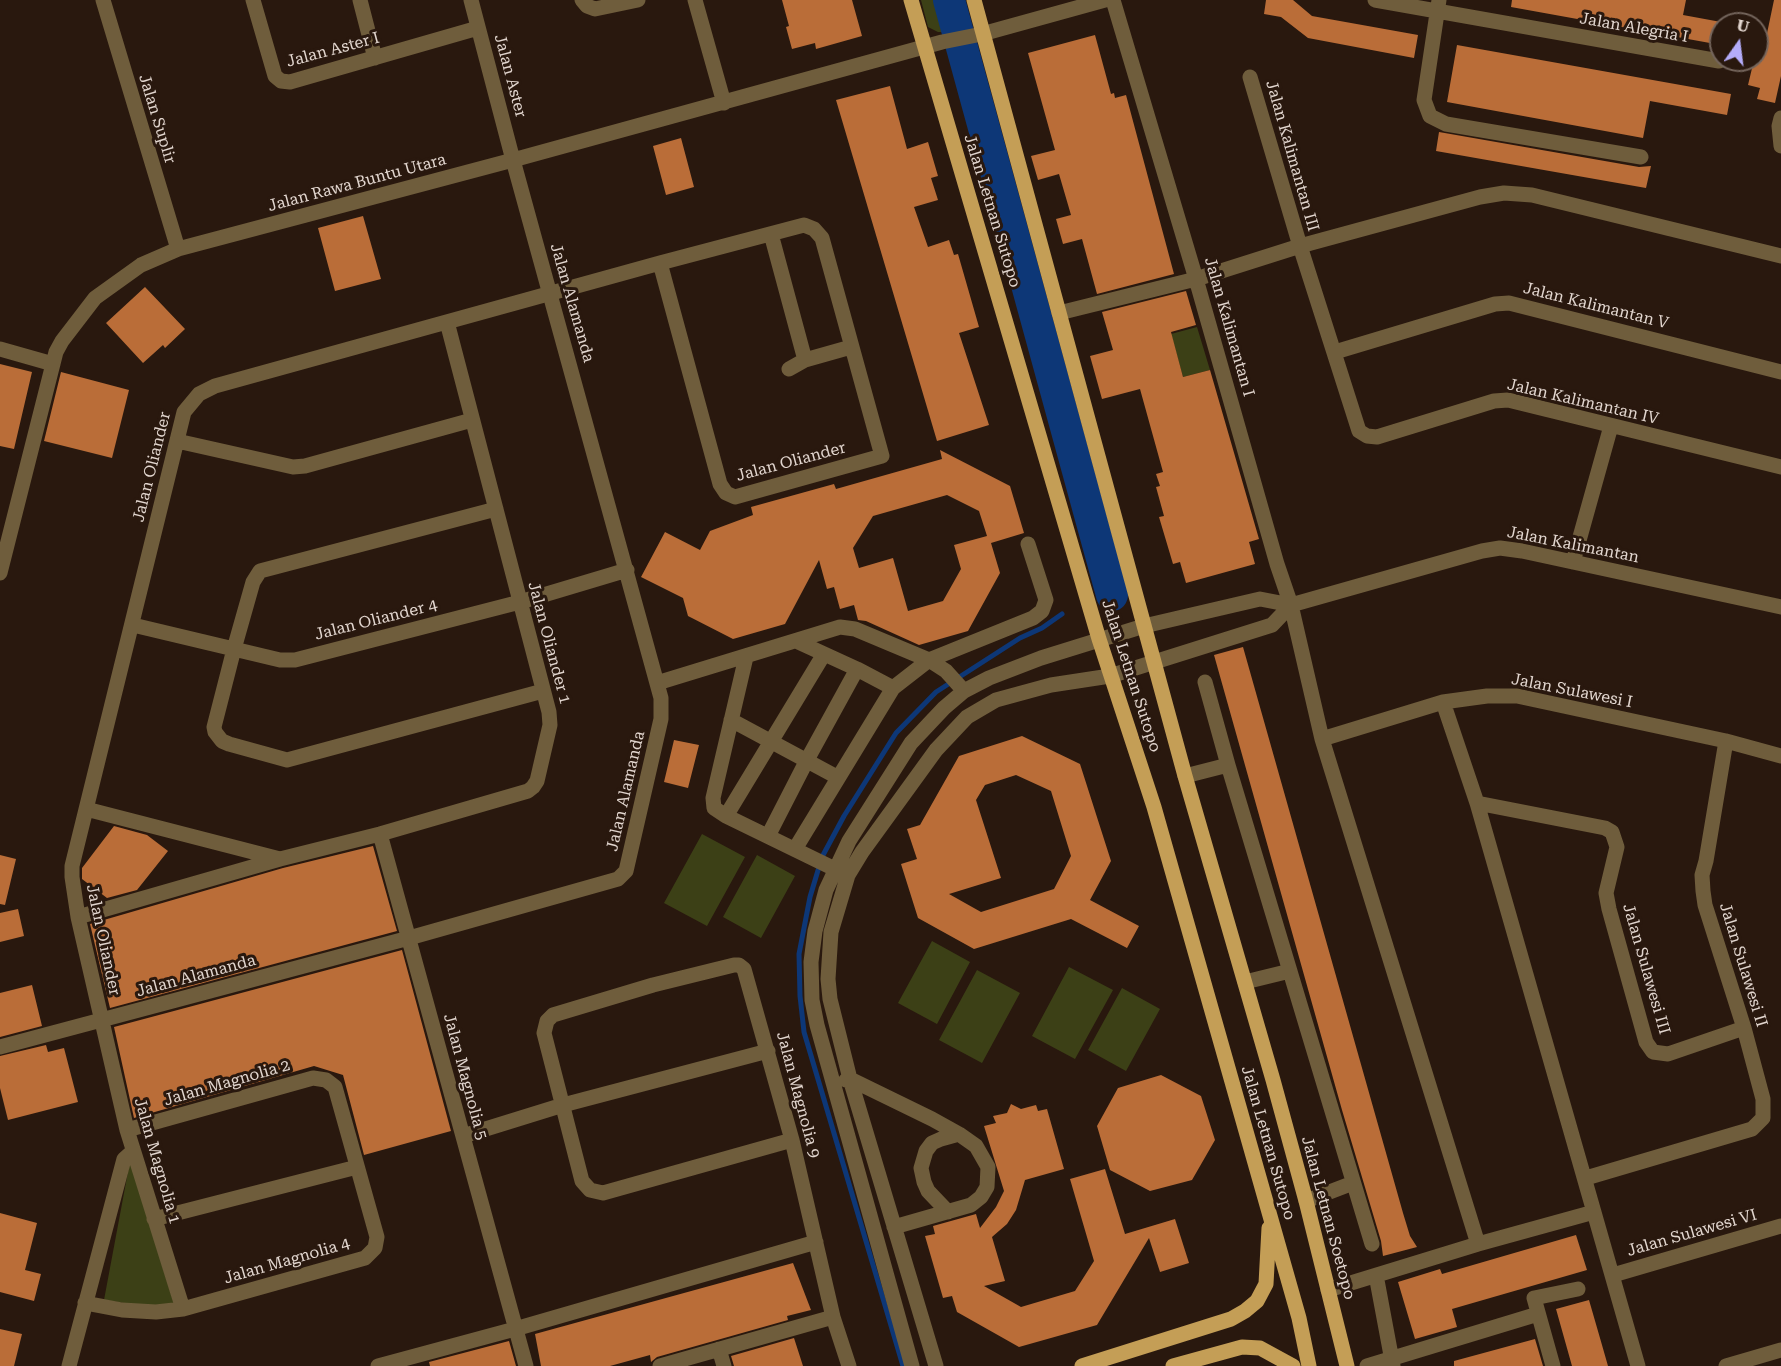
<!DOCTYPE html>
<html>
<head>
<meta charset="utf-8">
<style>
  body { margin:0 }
  #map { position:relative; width:1781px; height:1366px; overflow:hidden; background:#29180e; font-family:"Roboto Serif",serif }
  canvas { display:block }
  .north { position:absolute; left:1709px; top:12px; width:60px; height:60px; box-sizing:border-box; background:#29180e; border:2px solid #73645b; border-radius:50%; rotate:14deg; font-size:16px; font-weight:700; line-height:24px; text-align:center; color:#e2d6cf }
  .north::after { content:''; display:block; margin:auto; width:21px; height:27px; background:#b4acf9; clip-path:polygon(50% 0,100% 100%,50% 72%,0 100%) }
</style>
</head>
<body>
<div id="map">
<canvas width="1781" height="1366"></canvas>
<div class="north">U</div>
</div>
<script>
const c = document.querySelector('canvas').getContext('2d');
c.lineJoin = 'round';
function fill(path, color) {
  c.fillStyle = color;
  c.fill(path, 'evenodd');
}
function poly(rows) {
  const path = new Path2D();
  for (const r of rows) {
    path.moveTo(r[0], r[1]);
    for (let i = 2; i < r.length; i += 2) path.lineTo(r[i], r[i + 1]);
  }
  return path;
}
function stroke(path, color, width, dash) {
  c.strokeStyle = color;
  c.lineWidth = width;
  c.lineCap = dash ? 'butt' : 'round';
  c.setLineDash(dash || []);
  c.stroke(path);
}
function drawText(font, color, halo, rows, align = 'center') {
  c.font = font + ' "Roboto Serif",serif';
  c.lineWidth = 6;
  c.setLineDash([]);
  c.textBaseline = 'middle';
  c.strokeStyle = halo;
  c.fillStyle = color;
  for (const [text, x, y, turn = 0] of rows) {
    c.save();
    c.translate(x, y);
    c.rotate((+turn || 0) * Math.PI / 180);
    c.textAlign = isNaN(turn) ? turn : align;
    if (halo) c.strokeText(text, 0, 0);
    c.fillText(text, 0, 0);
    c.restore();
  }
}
const green = poly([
  [921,0,935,0,941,22,958,18,954,0,964,0,969,19,963,28,949,32,938,32,928,27],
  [1197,327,1210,370,1183,377,1171,334],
  [702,834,745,857,707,926,664,903],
  [757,855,795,876,761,938,723,917],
  [932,941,970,962,937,1024,898,1003],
  [1069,967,1113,990,1075,1059,1032,1036],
  [977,970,1020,993,982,1063,939,1040],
  [1122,988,1160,1009,1126,1071,1088,1050],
  [130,1161,175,1307,157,1308,104,1300]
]);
const water = poly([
  [935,0,954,0,959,18,941,22]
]);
const stream = poly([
  [903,1366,804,1032,800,996,799,954,810,897,822,857,844,816,896,733,936,692,1020,638,1042,628,1062,614]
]);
const river = poly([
  [949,0,1112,595]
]);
const building = poly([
  [782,0,852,0,862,36,816,49,815,43,792,49,786,27,789,26],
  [1266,0,1293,0,1312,16,1418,35,1414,58,1308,38,1281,17,1264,14],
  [1512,0,1686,0,1683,15,1721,22,1721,45,1511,7],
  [1774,0,1781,0,1781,76,1775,103,1757,99,1760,88,1748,85,1754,60,1761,62],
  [1095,35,1111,94,1114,93,1115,98,1126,95,1174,274,1097,294,1082,239,1063,244,1056,219,1071,215,1059,174,1038,180,1031,156,1055,150,1028,53],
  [1457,45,1731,94,1727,115,1650,101,1643,138,1447,102],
  [890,86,907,149,928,142,938,176,931,178,938,200,914,207,928,247,949,240,954,255,958,254,979,327,959,333,989,425,937,441,836,100],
  [1439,132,1639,167,1651,166,1646,188,1436,151],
  [681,138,694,187,666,195,653,146],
  [363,216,381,279,335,291,318,228],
  [145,287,185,329,165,348,163,345,143,363,106,323],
  [1186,291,1196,325,1171,332,1183,377,1210,370,1259,539,1249,542,1255,564,1186,583,1180,562,1173,564,1159,517,1164,516,1156,487,1160,486,1156,474,1163,472,1140,389,1102,399,1090,356,1113,350,1102,312],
  [0,364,32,372,14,449,0,446],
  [61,372,129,390,112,458,44,441],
  [940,450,1010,486,1024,533,991,543,1000,573,968,631,919,645,866,621,858,620,854,605,840,609,834,587,827,589,819,560,785,624,733,639,688,616,683,598,641,577,665,532,700,550,710,531,753,515,751,507,834,484,836,489,942,459],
  [947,495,979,511,987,536,954,545,961,569,943,601,908,611,893,558,859,568,853,548,873,516],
  [1243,647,1403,1213,1410,1236,1417,1247,1383,1256,1381,1241,1342,1110,1214,655],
  [1022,736,1080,764,1111,861,1090,900,1139,926,1127,948,1071,919,974,949,918,918,901,864,917,859,907,829,920,825,959,756],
  [1016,775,1051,791,1071,856,1054,889,981,912,949,894,1001,878,976,800,985,785],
  [674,740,699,745,688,788,664,782],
  [114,826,147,835,168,851,137,890,107,898,82,879,82,868],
  [373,846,397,931,110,1008,90,924,283,868],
  [0,855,16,859,5,905,0,904],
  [18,909,24,936,0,942,0,913],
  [402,950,451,1131,364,1155,343,1075,314,1066,134,1118,114,1027],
  [32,985,42,1026,0,1037,0,993],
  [46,1045,48,1052,64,1048,78,1102,8,1120,0,1088,0,1056],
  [1161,1075,1201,1096,1215,1140,1192,1180,1150,1191,1110,1170,1097,1126,1118,1088],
  [1011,1104,1021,1109,1036,1105,1038,1111,1047,1109,1064,1169,1025,1180,1016,1210,1007,1224,992,1237,1005,1281,984,1286,1021,1307,1075,1291,1094,1261,1070,1179,1105,1169,1125,1234,1175,1219,1189,1263,1160,1272,1149,1238,1097,1325,1019,1347,957,1312,952,1296,943,1298,925,1236,935,1234,933,1226,976,1214,980,1228,996,1207,1004,1191,984,1126,996,1123,993,1116,1007,1113],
  [0,1213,37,1223,25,1270,41,1274,34,1301,0,1292],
  [1576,1235,1587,1270,1452,1309,1457,1327,1415,1339,1398,1282,1440,1269,1442,1274],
  [793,1263,811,1310,787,1316,788,1320,657,1357,651,1362,650,1355,610,1366,541,1366,535,1334],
  [1589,1300,1602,1345,1608,1366,1572,1366,1556,1309],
  [0,1329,22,1334,14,1366,0,1366],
  [794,1338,803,1366,734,1366,731,1356],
  [1535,1339,1543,1366,1454,1366,1454,1361],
  [509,1341,516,1366,430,1366,429,1362]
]);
const minor = poly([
  [103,0,178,249],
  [253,0,275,76,281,81,290,82,478,28],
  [360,0,375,58],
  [582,0,587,6,595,9,638,0],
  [695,0,724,103],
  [1113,0,1196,279,1277,564,1291,605,1322,739,1478,1244],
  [1375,0,1719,61],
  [1439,0,1424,100,1430,116,1446,124,1641,157],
  [1250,77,1300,246,1359,431,1367,436,1377,437,1494,401,1508,400,1781,467],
  [1781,118,1779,126,1781,146],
  [771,234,805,360],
  [1059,313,1196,279,1300,246,1480,197,1504,193,1532,195,1781,256],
  [0,349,53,364],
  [1335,352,1495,304,1509,303,1781,372],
  [789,369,805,360,851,347],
  [177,441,293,467,305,466,472,420],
  [496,509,260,571,253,582,234,649,214,727,215,732,222,741,229,744,287,760,543,691],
  [1573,562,1611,426],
  [0,573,56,352,62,341,95,298,141,265,178,249,513,160,942,42,982,34,1105,0],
  [133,625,280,660,295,660,520,602,627,570],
  [746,657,713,798,714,808,726,816,843,873],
  [1205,682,1228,765,1372,1244],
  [657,683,840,627,855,629,929,660,1033,618,1042,611,1046,600,1028,544],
  [893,688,929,660,946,671,964,691],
  [1443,702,1477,803,1638,1366],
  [731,720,837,777],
  [1322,739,1443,702,1487,696,1517,696,1726,741,1781,756],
  [1185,776,1228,765],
  [1477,803,1605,828,1612,832,1617,847,1606,893,1609,909,1646,1042,1653,1052,1668,1054,1744,1028],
  [86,809,280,859],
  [726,816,824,654],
  [380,834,526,1366],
  [768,836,807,760,857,669],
  [795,849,893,688,857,669,796,641],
  [78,917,280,859,380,834,528,791,533,787,537,781,550,725,549,712,447,322],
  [1245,982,1290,971],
  [0,1047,409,938,618,879,626,871,661,719,661,698,513,160,471,0],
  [846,1080,850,1079,932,1119,959,1134,976,1146,988,1167,987,1187,981,1197,971,1205,894,1227],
  [463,1136,563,1105,768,1051],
  [792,1140,603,1193,590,1190,582,1181,544,1033,547,1021,553,1015,653,985,734,965,739,965,744,969,792,1140,833,1317],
  [1586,1178,1752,1129,1763,1118,1763,1099,1744,1028,1705,905,1703,891,1702,875,1706,861,1726,741],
  [1306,1201,1353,1183],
  [948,1212,928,1191,924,1182,921,1168,926,1151,932,1143,941,1139,959,1134],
  [154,1219,357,1167],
  [1376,1275,1393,1366],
  [1613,1275,1781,1226],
  [1328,1290,1478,1244,1594,1212],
  [85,1303,122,1310,156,1312,183,1309,365,1258,375,1248,377,1237,335,1087,326,1080,313,1078,127,1130],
  [183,1309,127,1130,78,917,72,877,72,866,184,412,199,394,215,386,660,263,804,225,814,229,822,238,882,456,735,497,726,493,720,484,660,263],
  [719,1349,724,1366],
  [69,1366,124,1159,133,1151],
  [378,1366,515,1329,816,1242],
  [660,1366,833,1317,849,1366],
  [912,1366,817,1025,812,1000,811,962,815,931,826,890,849,841,911,743,944,708,964,691,989,678,1041,658,1144,626,1260,599,1291,605,1482,551,1500,548,1522,551,1781,607],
  [936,1366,850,1079,830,999,828,979,831,932,848,875,862,852,936,750,967,717,996,700,1051,685,1110,676,1272,625,1291,605],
  [1367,1366,1538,1314],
  [1553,1366,1534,1298,1578,1289],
  [1726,1366,1781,1350]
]);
const major = poly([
  [911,0,1099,639,1154,807,1299,1318,1309,1366],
  [974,0,1185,776,1273,1080,1306,1201,1347,1366],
  [1082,1366,1231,1319,1245,1311,1257,1301,1266,1284,1269,1228],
  [1173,1366,1242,1347,1260,1348,1293,1366]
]);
const streetNames = [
  ["Jalan Alegria I",1634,28,10],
  ["Jalan Aster I",333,50,-15],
  ["Jalan Aster",510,76,75],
  ["Jalan Suplir",157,119,73],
  ["Jalan Kalimantan III",1292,156,74],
  ["Jalan Rawa Buntu Utara",357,183,-15],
  ["Jalan Letnan Sutopo",992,211,73],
  ["Jalan Alamanda",572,303,74],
  ["Jalan Kalimantan V",1596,306,14],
  ["Jalan Kalimantan I",1229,327,74],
  ["Jalan Kalimantan IV",1583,402,13],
  ["Jalan Oliander",791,462,-15],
  ["Jalan Oliander",152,467,-76],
  ["Jalan Kalimantan",1573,545,11],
  ["Jalan Oliander 4",376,620,-14],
  ["Jalan Oliander 1",549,643,75],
  ["Jalan Letnan Sutopo",1131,676,72],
  ["Jalan Sulawesi I",1572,691,11],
  ["Jalan Alamanda",626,791,-77],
  ["Jalan Oliander",103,940,78],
  ["Jalan Sulawesi II",1743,965,73],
  ["Jalan Sulawesi III",1646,969,74],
  ["Jalan Alamanda",196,976,-15],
  ["Jalan Magnolia 5",465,1077,75],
  ["Jalan Magnolia 2",227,1083,-16],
  ["Jalan Magnolia 9",798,1095,75],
  ["Jalan Letnan Sutopo",1268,1143,74],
  ["Jalan Magnolia 1",157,1161,74],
  ["Jalan Letnan Soetopo",1328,1218,75],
  ["Jalan Sulawesi VI",1692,1233,-16],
  ["Jalan Magnolia 4",287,1261,-16]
];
fill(green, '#3c4016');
fill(water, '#0d3777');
stroke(stream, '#0d3777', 5);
stroke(river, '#0d3777', 32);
fill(building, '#ba6d38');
stroke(minor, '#6f5d3c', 15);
stroke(major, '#c49e56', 15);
drawText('16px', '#e2d6cf', '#29180e', streetNames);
</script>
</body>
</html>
